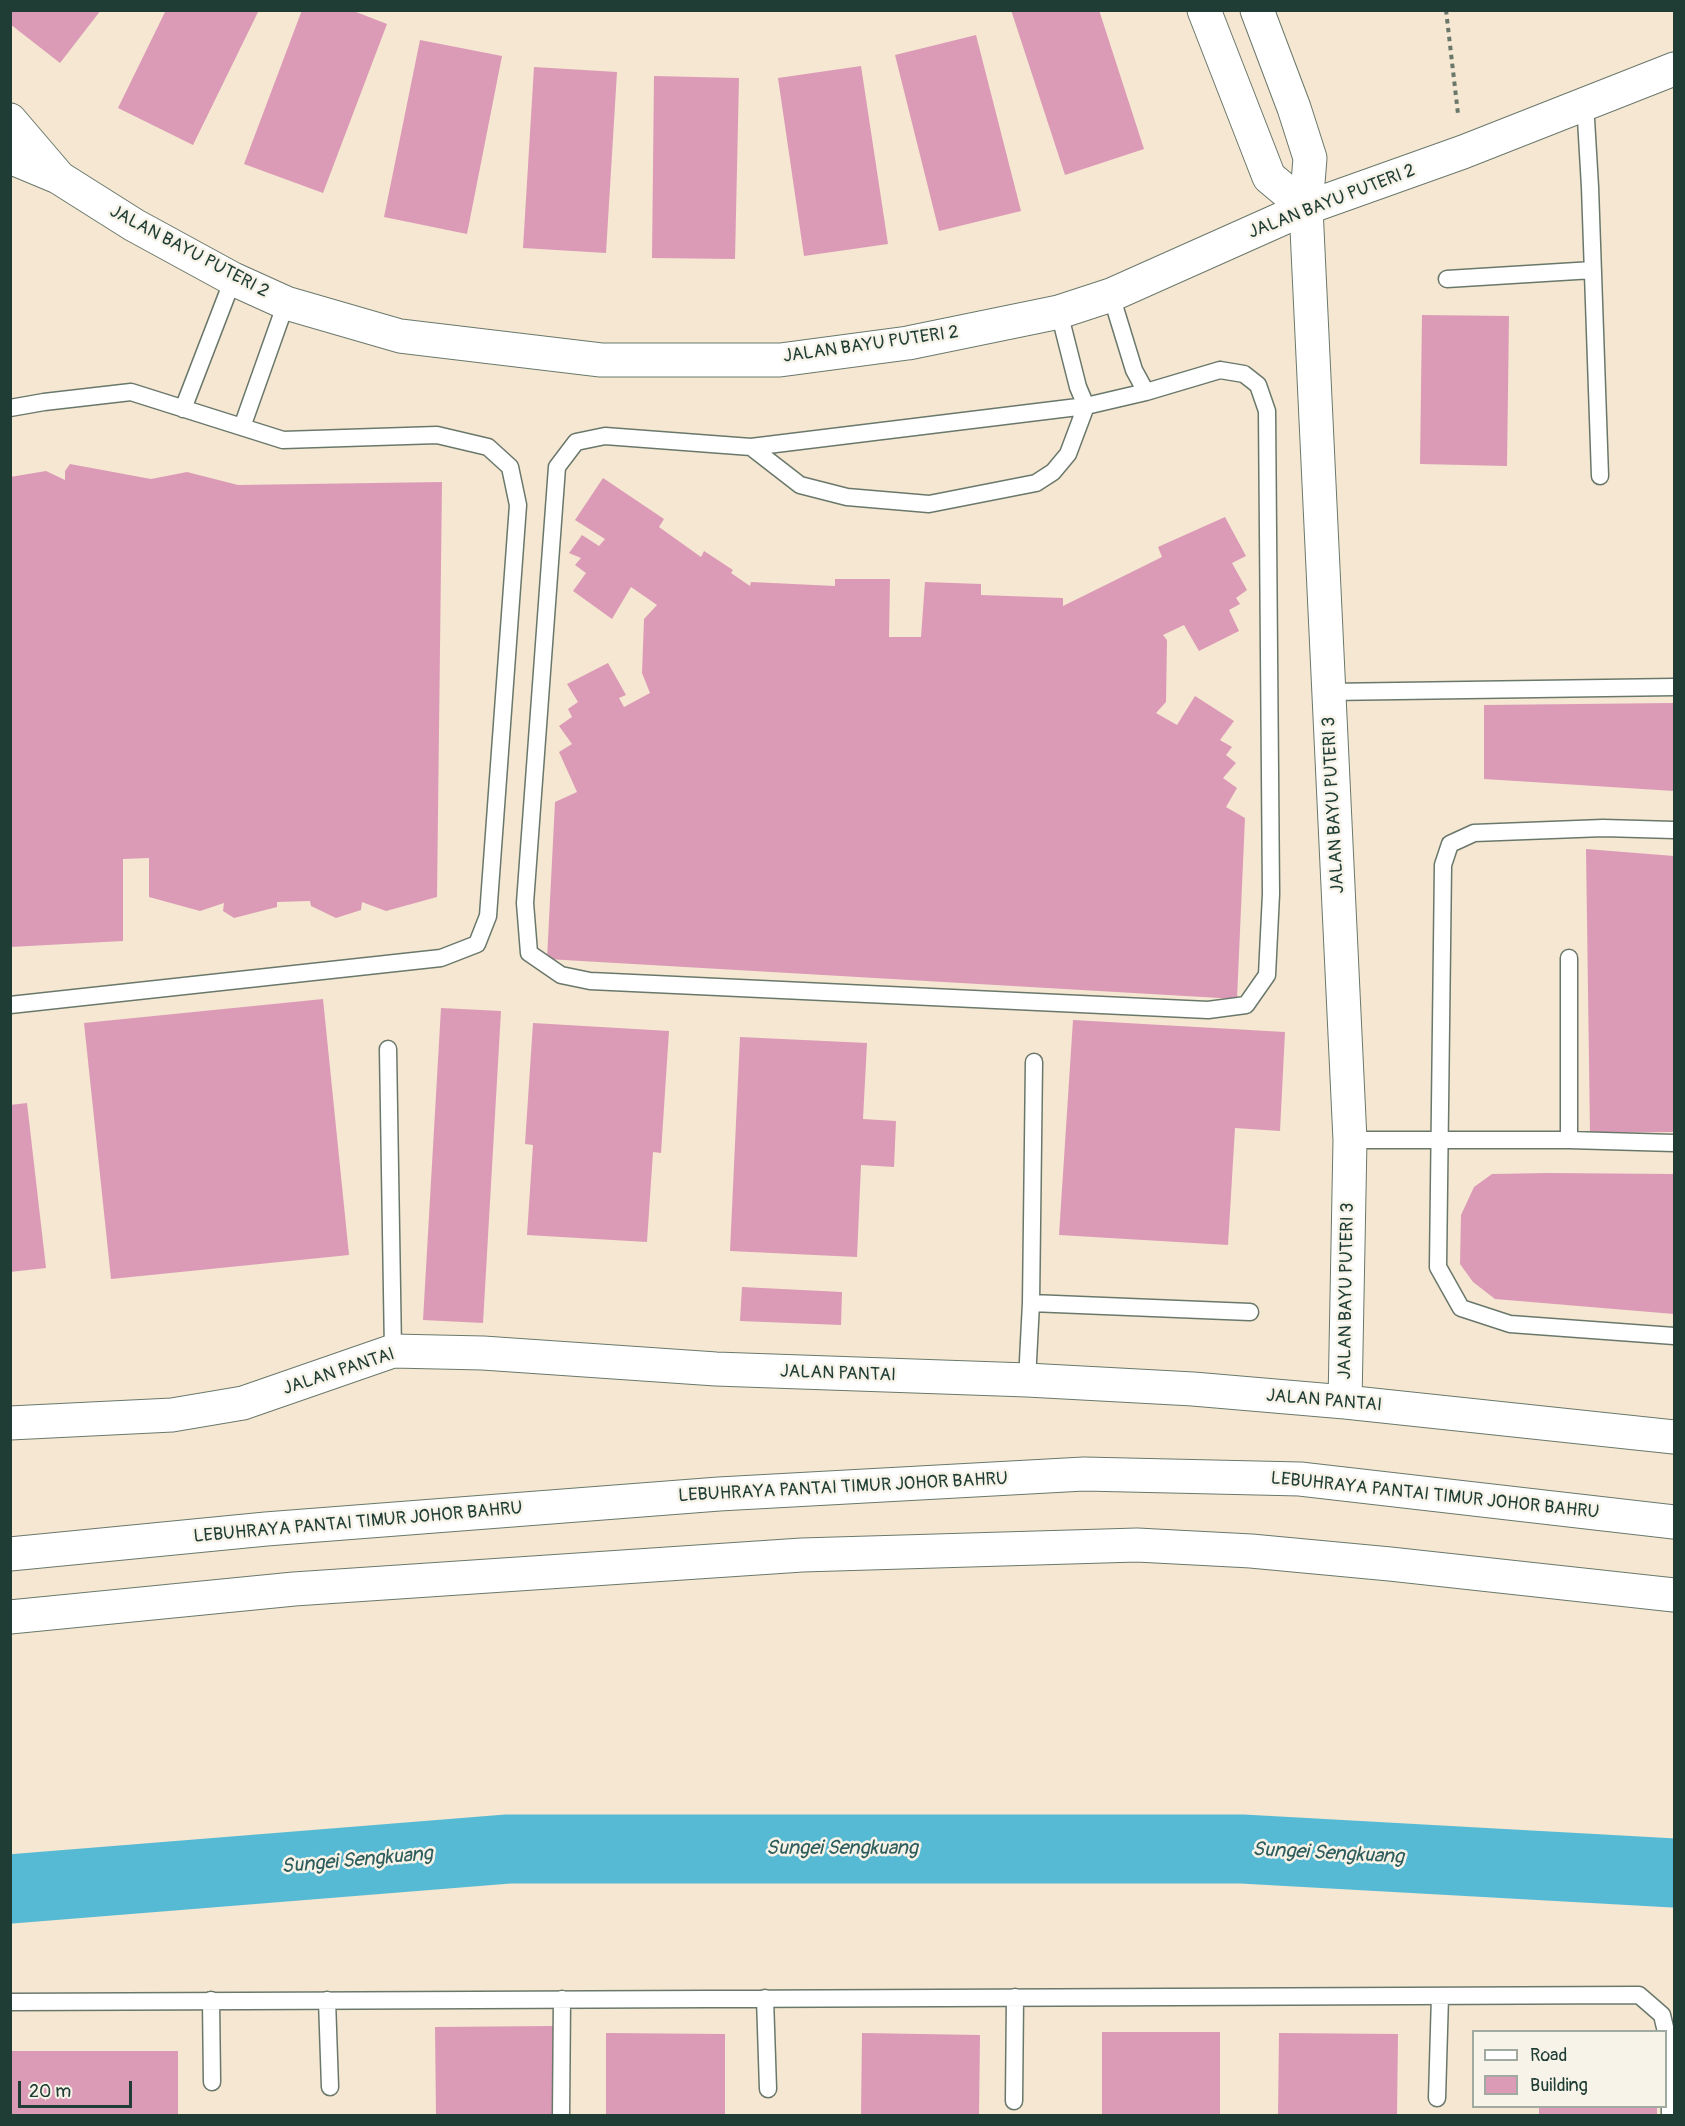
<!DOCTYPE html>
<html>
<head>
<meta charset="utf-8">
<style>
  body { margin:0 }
  #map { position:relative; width:1685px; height:2126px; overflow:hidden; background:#f5e7d1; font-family:Pangolin,sans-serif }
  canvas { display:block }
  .frame { position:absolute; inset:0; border:12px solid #1f3d34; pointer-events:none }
  .legend { position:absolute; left:1472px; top:2030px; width:195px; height:78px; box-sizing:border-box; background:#f7f3e8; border:2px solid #a1aaa0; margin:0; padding:8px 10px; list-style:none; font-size:18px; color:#1f3d34 }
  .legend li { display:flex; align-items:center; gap:12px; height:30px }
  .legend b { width:30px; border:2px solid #a1aaa0 }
  .scale { position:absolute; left:18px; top:2081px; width:114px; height:27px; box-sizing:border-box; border:3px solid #1f3d34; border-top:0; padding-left:8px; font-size:18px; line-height:21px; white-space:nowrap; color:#1f3d34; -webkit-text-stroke:4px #f7f3e8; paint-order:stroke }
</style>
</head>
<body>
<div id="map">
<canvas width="1685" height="2126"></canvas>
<div class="frame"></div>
<ul class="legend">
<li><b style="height:8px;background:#fff"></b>Road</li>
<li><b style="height:16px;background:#db9bb7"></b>Building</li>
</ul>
<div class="scale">20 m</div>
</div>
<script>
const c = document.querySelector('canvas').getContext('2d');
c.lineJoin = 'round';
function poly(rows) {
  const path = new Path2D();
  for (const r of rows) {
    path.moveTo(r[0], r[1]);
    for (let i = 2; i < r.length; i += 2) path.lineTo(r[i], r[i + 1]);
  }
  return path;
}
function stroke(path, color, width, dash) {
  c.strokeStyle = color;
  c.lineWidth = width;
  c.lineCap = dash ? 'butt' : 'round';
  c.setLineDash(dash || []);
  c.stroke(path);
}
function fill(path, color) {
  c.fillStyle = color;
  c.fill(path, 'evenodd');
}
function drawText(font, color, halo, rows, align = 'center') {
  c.font = font + ' Pangolin,sans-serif';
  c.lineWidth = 5;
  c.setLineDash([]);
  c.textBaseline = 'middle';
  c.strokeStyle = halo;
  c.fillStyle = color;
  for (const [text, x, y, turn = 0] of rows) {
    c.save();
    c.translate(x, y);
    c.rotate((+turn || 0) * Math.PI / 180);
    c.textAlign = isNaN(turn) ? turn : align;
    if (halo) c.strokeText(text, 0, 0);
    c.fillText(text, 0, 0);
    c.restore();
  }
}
const river = poly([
  [10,1889,508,1849,1242,1849,1674,1873]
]);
const building = poly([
  [10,10,101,10,60,63,10,24],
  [166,10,259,10,193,145,118,108],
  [302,10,351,10,387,24,323,193,244,164],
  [1011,10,1099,10,1144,149,1065,175],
  [976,35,1021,211,939,231,895,55],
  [420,40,502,56,467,234,384,217],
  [861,66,888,244,804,256,778,78],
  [534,67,617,72,606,253,523,248],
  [654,76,739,78,735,259,652,258],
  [1422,315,1509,316,1507,466,1420,464],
  [70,464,151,479,187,472,238,485,442,482,437,897,386,911,362,902,361,910,336,918,311,906,310,901,277,902,277,907,234,918,223,911,224,903,200,911,149,897,149,858,123,859,123,941,10,947,10,477,46,471,65,480,65,471],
  [603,478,664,519,659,527,701,557,704,551,733,570,731,573,750,586,751,582,835,586,835,579,890,579,889,637,921,637,925,582,981,584,981,595,1063,598,1063,606,1162,557,1158,547,1225,517,1246,556,1232,563,1247,590,1236,598,1240,604,1229,610,1239,631,1199,651,1184,625,1163,635,1167,640,1166,702,1156,713,1177,725,1195,696,1234,721,1220,740,1232,747,1226,755,1236,763,1223,778,1237,788,1226,807,1245,818,1237,999,547,959,555,802,577,792,559,752,572,744,559,726,572,717,568,709,578,702,567,684,608,663,626,695,619,698,624,707,650,693,642,673,644,619,657,605,631,587,612,619,573,591,586,573,575,565,581,558,569,553,582,535,599,546,605,539,575,520],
  [1674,703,1674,791,1484,779,1484,705],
  [1586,849,1674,856,1674,1132,1590,1133],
  [323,999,349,1255,111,1279,84,1023],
  [441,1008,501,1011,483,1323,423,1320],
  [1073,1020,1285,1032,1280,1131,1235,1128,1228,1245,1059,1235],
  [533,1023,669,1031,661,1153,653,1152,647,1242,527,1235,533,1145,525,1144],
  [740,1037,867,1043,863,1119,896,1121,894,1167,861,1165,857,1257,730,1251],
  [27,1103,46,1268,10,1272,10,1105],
  [1548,1173,1674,1174,1674,1314,1495,1299,1473,1282,1460,1264,1461,1215,1474,1187,1492,1174],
  [742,1287,842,1292,841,1325,740,1321],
  [553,2026,554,2115,436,2115,435,2027],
  [1102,2032,1220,2032,1220,2115,1102,2115],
  [606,2033,725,2034,725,2115,606,2115],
  [862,2033,980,2035,979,2115,861,2115],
  [1279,2033,1398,2034,1397,2115,1278,2115],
  [10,2051,178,2051,178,2115,10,2115],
  [1539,2106,1657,2106,1657,2115,1539,2115]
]);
const path = poly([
  [1446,10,1458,114]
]);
const lane = poly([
  [1585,102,1590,187,1600,476],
  [1447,279,1593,270],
  [1111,295,1134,370,1146,392],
  [1220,370,1244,374,1258,385,1267,411,1271,894,1267,975,1246,1005,1208,1010,590,981,561,975,529,953,525,903,557,467,576,442,605,436,751,447,1086,406,1146,392,1220,370],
  [10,408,44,402,131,392,283,440,437,435,488,447,510,467,518,505,488,916,477,944,441,958,10,1005],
  [183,409,233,279],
  [242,427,286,303],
  [751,447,800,485,847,497,929,504,1036,483,1053,472,1068,454,1086,406,1078,387,1059,312],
  [1329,692,1674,687],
  [1674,830,1603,828,1474,833,1450,844,1443,865,1438,1267,1461,1308,1510,1324,1674,1336],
  [388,1049,393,1351],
  [1350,1140,1569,1140,1569,958],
  [1569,1140,1674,1143],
  [1031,1303,1250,1312],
  [1027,1380,1031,1303,1034,1062],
  [765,1998,768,2089],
  [211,2000,212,2082],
  [327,2000,330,2087],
  [10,2002,1639,1995,1662,2015,1669,2044,1670,2116],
  [1437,2098,1440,1996],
  [1014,2101,1015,1997],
  [561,2116,562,1999]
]);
const street = poly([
  [1204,10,1269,177,1306,208],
  [1257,10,1294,108,1310,158,1306,208,1350,1140,1345,1402],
  [10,120,57,175],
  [10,157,58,177,134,225,233,279,286,303,400,336,601,360,780,360,908,343,1059,312,1111,295,1306,208,1463,152,1674,69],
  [10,1423,172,1415,243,1403,393,1351,483,1353,716,1369,1027,1380,1193,1389,1345,1402,1674,1437]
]);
const highway = poly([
  [10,1554,266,1529,719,1494,1084,1474,1300,1479,1674,1522],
  [10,1617,294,1589,802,1555,1137,1545,1251,1551,1390,1564,1674,1595]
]);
const streetNames = [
  ["JALAN BAYU PUTERI 2",1332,202,-21],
  ["JALAN BAYU PUTERI 2",189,252,28],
  ["JALAN BAYU PUTERI 2",871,345,-8],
  ["JALAN BAYU PUTERI 3",1334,805,-93],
  ["JALAN BAYU PUTERI 3",1347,1291,-89],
  ["JALAN PANTAI",339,1372,-18],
  ["JALAN PANTAI",838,1374,2],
  ["JALAN PANTAI",1324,1401,5],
  ["LEBUHRAYA PANTAI TIMUR JOHOR BAHRU",843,1488,-3],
  ["LEBUHRAYA PANTAI TIMUR JOHOR BAHRU",1435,1496,6],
  ["LEBUHRAYA PANTAI TIMUR JOHOR BAHRU",358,1523,-5]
];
const waterNames = [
  ["Sungei Sengkuang",842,1849],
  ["Sungei Sengkuang",1328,1854,3],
  ["Sungei Sengkuang",357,1861,-5]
];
stroke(river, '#57bad5', 69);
fill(building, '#db9bb7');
stroke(lane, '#6a786b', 19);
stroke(street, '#6a786b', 35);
stroke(highway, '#6a786b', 35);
stroke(path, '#6a786b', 4, [4.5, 4.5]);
stroke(lane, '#fff', 16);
stroke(street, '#fff', 33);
stroke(highway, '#fff', 33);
drawText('18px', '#1f3d34', '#f7f3e8', streetNames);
drawText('italic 20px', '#2d5c5c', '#f7f3e8', waterNames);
</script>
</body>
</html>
